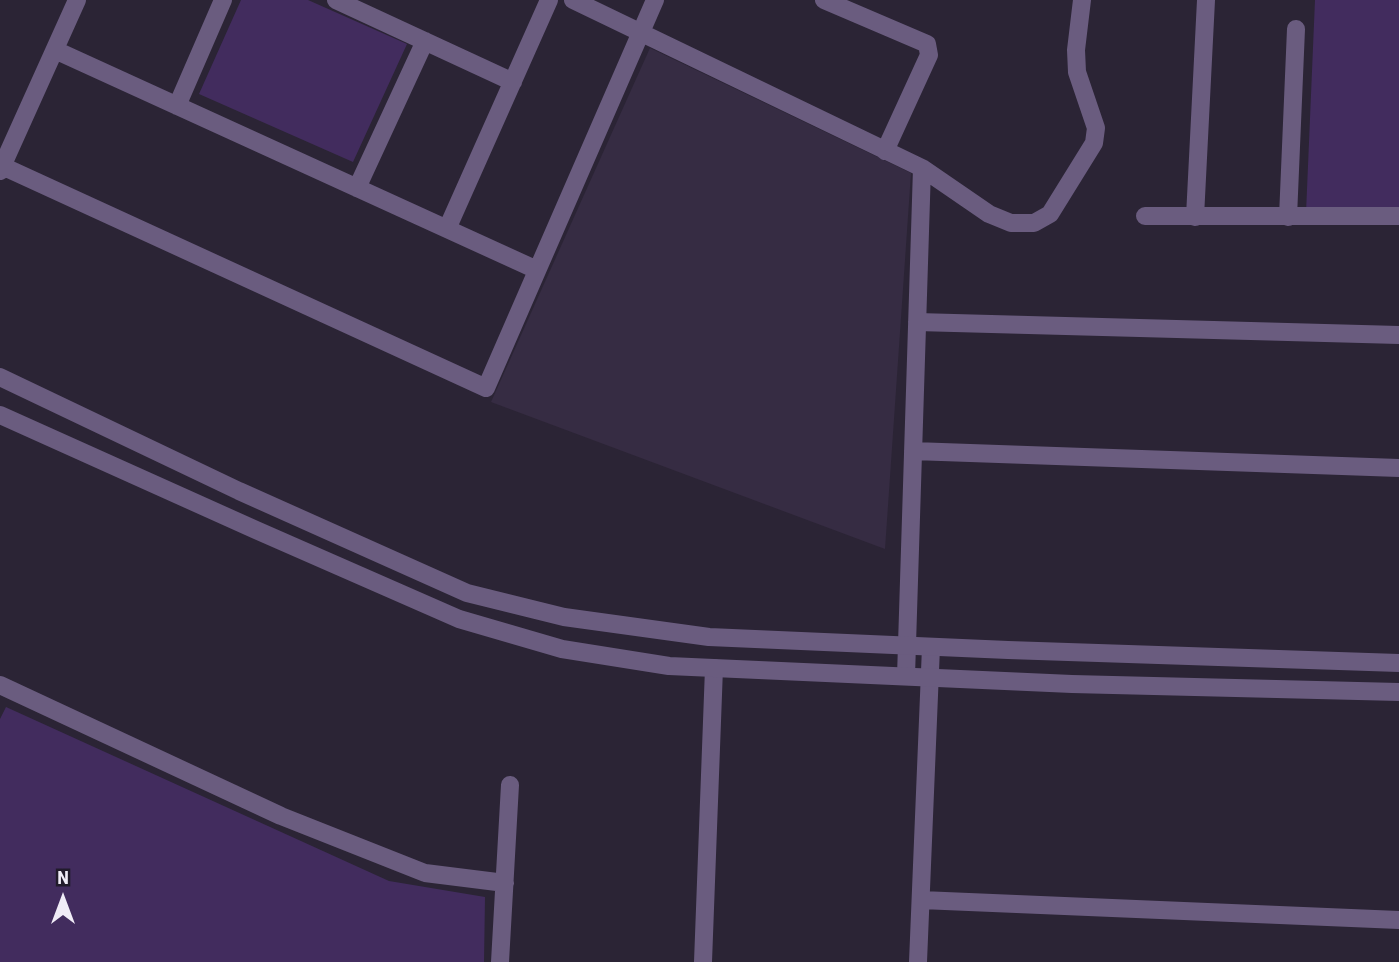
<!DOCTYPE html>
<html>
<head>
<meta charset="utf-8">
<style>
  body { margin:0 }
  #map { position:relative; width:1399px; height:962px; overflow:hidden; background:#2b2435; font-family:"Roboto Condensed",sans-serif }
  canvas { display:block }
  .north { position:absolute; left:28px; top:864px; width:70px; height:70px; -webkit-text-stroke:5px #211b2b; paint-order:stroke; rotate:0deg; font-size:19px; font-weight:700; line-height:28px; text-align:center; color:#f0ecf7 }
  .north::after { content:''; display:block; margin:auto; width:24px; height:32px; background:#f0ecf7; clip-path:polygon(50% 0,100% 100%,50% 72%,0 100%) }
</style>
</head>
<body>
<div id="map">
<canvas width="1399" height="962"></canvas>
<div class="north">N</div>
</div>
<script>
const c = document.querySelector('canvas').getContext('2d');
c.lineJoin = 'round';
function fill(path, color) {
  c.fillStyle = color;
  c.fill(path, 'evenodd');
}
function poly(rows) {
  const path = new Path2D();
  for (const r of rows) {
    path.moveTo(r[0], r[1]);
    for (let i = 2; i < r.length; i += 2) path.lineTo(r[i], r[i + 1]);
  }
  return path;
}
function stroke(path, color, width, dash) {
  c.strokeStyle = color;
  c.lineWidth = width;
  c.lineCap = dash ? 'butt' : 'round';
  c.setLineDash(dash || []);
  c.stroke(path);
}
const built = poly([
  [650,48,911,173,885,549,491,402]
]);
const green = poly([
  [241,0,308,0,407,44,353,162,199,94],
  [1315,0,1399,0,1399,210,1306,213],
  [6,707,389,881,485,897,484,962,0,962,0,719]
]);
const minor = poly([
  [336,0,513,82],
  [573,0,922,168,906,676],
  [824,0,927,44,929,55,885,151],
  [55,50,537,270],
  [177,106,223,0],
  [2,166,486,388,655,0],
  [922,168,989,214,1011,223,1034,223,1050,214,1094,143,1096,128,1077,72,1076,50,1082,0],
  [0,171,77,0],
  [357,188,425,41],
  [1145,216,1399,216],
  [1195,217,1206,0],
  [1288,217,1296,29],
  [447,229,549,0],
  [917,322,1399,335],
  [913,451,1399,468],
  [0,685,281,816,425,873,505,883],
  [921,900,1399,920],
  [500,962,510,785],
  [703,962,714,668],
  [918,962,931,647]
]);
const tertiary = poly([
  [0,377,239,491,467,593,564,617,709,637,1008,650,1399,663],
  [0,415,256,530,459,619,562,649,669,666,1072,684,1399,692]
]);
fill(built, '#362c43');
fill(green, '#422c5e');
stroke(minor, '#6a5c7f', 18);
stroke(tertiary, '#6a5c7f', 18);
</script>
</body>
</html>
